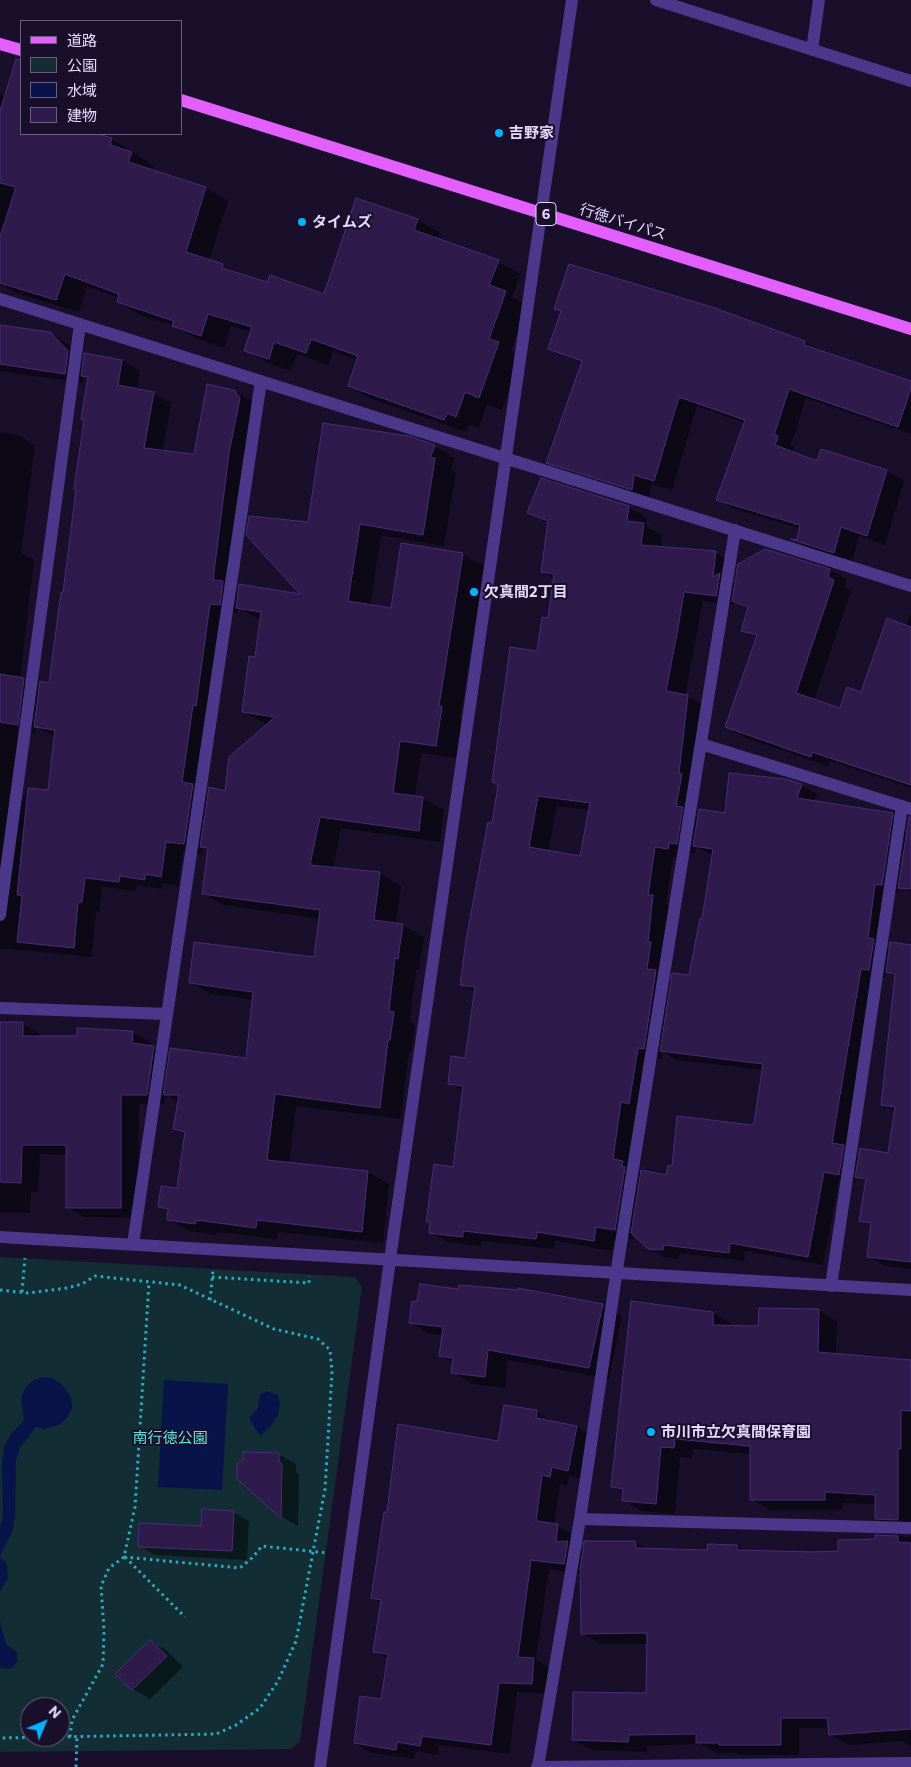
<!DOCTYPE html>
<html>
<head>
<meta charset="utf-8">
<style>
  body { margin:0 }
  #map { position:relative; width:911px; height:1767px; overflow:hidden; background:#190f2a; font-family:Commissioner,"Noto Sans JP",sans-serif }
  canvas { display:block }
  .legend { position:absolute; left:20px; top:20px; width:162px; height:115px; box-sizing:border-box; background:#190f2a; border:1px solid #6b5f7f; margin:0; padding:6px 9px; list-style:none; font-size:15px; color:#e5d8ff }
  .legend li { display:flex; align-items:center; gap:10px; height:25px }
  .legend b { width:25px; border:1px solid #6b5f7f }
  .north { position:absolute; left:20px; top:1697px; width:50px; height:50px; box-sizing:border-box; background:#190f2a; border:1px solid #6b5f7f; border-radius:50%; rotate:45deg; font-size:14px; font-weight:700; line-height:20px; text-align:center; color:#e5d8ff }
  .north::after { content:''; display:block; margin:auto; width:18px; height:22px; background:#04b3ff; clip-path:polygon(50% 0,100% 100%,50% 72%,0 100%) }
</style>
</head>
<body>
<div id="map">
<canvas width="911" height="1767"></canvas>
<ul class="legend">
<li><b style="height:6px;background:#e45fff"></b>道路</li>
<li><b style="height:14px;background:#122e34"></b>公園</li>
<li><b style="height:14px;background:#08134a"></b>水域</li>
<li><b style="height:14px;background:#2f1a4c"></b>建物</li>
</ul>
<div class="north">N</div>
</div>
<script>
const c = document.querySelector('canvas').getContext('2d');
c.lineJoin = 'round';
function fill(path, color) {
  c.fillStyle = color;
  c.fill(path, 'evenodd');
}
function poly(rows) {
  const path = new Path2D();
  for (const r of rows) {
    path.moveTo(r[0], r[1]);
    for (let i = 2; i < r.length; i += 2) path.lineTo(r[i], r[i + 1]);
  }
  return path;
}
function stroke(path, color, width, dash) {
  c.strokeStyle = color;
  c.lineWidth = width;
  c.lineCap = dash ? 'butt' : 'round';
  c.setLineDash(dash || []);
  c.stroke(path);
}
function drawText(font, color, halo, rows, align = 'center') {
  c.font = font + ' Commissioner,"Noto Sans JP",sans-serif';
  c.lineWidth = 4;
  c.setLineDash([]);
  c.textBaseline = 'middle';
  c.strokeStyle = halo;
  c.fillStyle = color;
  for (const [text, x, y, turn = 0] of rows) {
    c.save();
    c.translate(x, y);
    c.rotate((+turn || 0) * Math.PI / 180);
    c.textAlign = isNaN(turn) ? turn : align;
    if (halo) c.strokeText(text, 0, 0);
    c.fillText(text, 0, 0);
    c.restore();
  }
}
const green = poly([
  [0,1257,355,1277,362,1287,300,1741,291,1749,0,1752],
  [30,1707,60,1707,60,1737,30,1737]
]);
const water = poly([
  [44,1377,52,1378,62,1385,71,1397,72,1408,67,1418,59,1425,44,1429,36,1427,20,1448,16,1460,15,1517,12,1532,0,1556,7,1564,8,1578,0,1592,0,1526,3,1518,2,1465,4,1447,11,1434,24,1420,21,1398,25,1388,34,1380],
  [164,1380,228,1384,222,1490,158,1487],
  [266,1391,278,1395,280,1404,278,1415,271,1426,260,1436,249,1418,258,1408,260,1395],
  [0,1622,6,1644,17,1652,17,1662,11,1669,0,1668]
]);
const shadow = poly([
  [0,94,21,101,21,134,94,134,112,139,154,166,152,171,206,188,228,201,209,261,223,265,240,275,324,295,417,220,440,233,438,239,498,262,520,274,512,297,527,305,511,351,521,356,502,410,487,404,479,428,469,425,466,432,372,399,349,386,358,360,333,351,328,365,297,354,291,371,268,363,246,350,252,332,231,326,224,348,196,338,174,326,140,315,118,302,119,298,87,286,79,312,16,293,0,284],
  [556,308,805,342,822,352,911,382,911,434,806,398,791,445,795,447,793,453,818,462,887,471,904,481,885,545,859,536,852,562,809,549,796,541,798,541,801,529,735,509,718,499,745,423,697,406,672,490,651,484,649,498,565,472,548,462,583,364,549,348,562,312],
  [0,326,50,333,68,344,84,361,85,355,122,361,140,371,137,390,153,393,171,403,163,451,195,455,234,391,252,401,231,587,239,592,303,595,309,523,434,446,455,458,451,469,456,472,444,546,381,535,370,606,392,610,462,554,484,566,460,719,462,720,457,758,421,753,415,797,423,798,444,810,440,842,341,828,333,869,380,874,401,886,396,924,402,925,424,937,419,970,416,970,410,1022,415,1025,411,1052,409,1051,401,1119,296,1106,289,1164,368,1172,389,1184,383,1243,278,1232,277,1239,217,1232,216,1235,190,1231,168,1219,169,1212,159,1207,178,1190,186,1135,174,1129,179,1102,166,1095,164,1104,139,1104,138,1218,85,1217,67,1207,67,1155,40,1154,38,1192,31,1192,30,1213,0,1213,0,1023,23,1024,40,1034,40,1037,78,1038,133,1032,150,1042,150,1047,170,1057,247,1060,254,1000,211,994,190,982,315,958,320,919,224,905,203,893,209,850,203,846,202,854,183,851,178,886,163,883,162,889,137,885,136,891,102,887,100,912,96,911,92,957,0,948,0,432,17,435,35,445,21,553,34,560,20,679,40,689,50,684,64,594,89,379,83,376,83,383,0,371],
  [238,608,261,620,256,659,243,712,268,725,226,792,209,795,200,789,227,613,237,614],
  [36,727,56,737,50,791,26,789,25,797,19,793,26,732,35,734],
  [542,479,629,507,647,518,646,526,662,535,660,548,716,553,734,563,732,582,736,584,765,550,830,570,847,580,845,587,851,591,814,700,841,710,861,693,906,626,911,613,911,788,830,761,828,766,743,737,726,727,757,638,743,630,748,609,735,601,734,605,703,601,685,695,706,706,695,815,699,818,726,815,801,785,817,794,814,801,879,812,895,821,906,833,911,834,911,892,898,886,897,893,890,892,884,946,890,950,911,946,911,1269,885,1266,868,1256,872,1227,861,1220,867,1182,856,1176,855,1183,839,1180,823,1265,745,1251,744,1261,679,1253,679,1259,664,1257,648,1248,634,1234,633,1240,615,1237,612,1251,555,1241,554,1249,481,1241,481,1246,448,1242,430,1232,431,1224,427,1221,455,1168,464,1092,449,1083,466,1059,475,992,462,984,493,825,549,619,555,579,543,572,549,524,528,512],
  [557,806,589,810,581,857,548,851],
  [696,847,713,855,703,920,690,977,672,981,665,977,671,907,666,904,673,857,686,858,687,853,695,854],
  [886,971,896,977,882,1104,895,1112,889,1154,860,1156,848,1149,876,977,885,978],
  [663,1052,677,1060,764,1070,755,1123,673,1167,667,1176,642,1173,632,1167,656,1058,662,1059],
  [602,1305,622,1316,609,1379,508,1360,505,1388,472,1384,452,1372,454,1363,441,1356,443,1335,430,1334,410,1322],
  [818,1310,837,1321,836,1355,911,1361,911,1530,895,1529,876,1518,876,1504,843,1503,843,1510,770,1510,751,1499,751,1454,693,1449,692,1458,680,1457,675,1514,642,1511,623,1500,624,1493,612,1487,713,1313,732,1324,732,1327,759,1328],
  [537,1412,554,1423,577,1427,595,1437,586,1480,569,1476,567,1486,560,1484,554,1525,575,1535,574,1546,584,1552,635,1542,649,1550,709,1551,737,1546,745,1551,812,1553,839,1552,876,1540,876,1536,911,1537,911,1747,902,1741,849,1745,830,1734,829,1728,799,1728,799,1755,739,1755,735,1753,716,1753,702,1744,647,1746,647,1752,592,1750,573,1740,647,1695,648,1644,601,1644,582,1633,581,1574,549,1569,536,1660,551,1669,550,1694,517,1692,509,1754,439,1745,438,1755,415,1751,414,1759,372,1753,355,1743,382,1701,388,1659,375,1651,382,1603,373,1598,499,1442],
  [278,1454,296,1464,296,1472,299,1475,298,1526,282,1517,238,1478],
  [233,1512,249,1521,247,1560,155,1555,139,1546,202,1527],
  [150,1641,167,1651,183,1667,150,1699,133,1689,117,1674]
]);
const building = poly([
  [16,59,21,60,21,134,98,134,112,138,110,145,132,152,128,162,206,187,186,252,223,264,222,268,267,282,270,275,324,294,356,198,418,219,414,230,499,260,489,285,506,291,489,339,499,342,479,398,465,392,456,417,447,413,444,420,348,386,358,356,311,339,306,353,274,342,269,359,244,351,252,327,208,314,201,336,172,326,174,321,117,302,119,294,65,274,56,300,0,283,0,237,16,187,0,183,0,111,16,59],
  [569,264,715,308,805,341,804,345,911,381,911,388,898,427,789,389,774,435,778,436,775,445,817,461,821,449,887,470,867,536,841,527,834,553,790,539,797,540,800,525,716,500,745,420,679,397,654,481,634,475,632,490,546,463,582,361,548,349,561,311,554,309,569,264],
  [0,325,50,332,68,351,65,374,0,364,0,325],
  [84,353,122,360,118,385,154,392,144,448,194,454,207,384,234,390,240,398,229,453,213,580,223,581,220,605,210,604,196,706,193,705,182,782,193,784,184,844,166,842,161,877,145,874,145,880,120,876,119,882,85,878,82,902,78,902,74,948,17,942,22,895,17,895,28,788,48,790,55,730,34,727,40,681,49,683,61,592,63,592,76,490,74,489,84,420,81,419,88,377,81,376,84,353],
  [323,423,409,436,435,445,430,458,435,458,423,535,360,524,348,601,391,608,401,543,463,553,439,706,442,707,436,746,400,741,393,793,423,797,419,831,320,817,310,865,380,872,374,920,403,924,398,959,395,958,389,1011,394,1012,390,1040,388,1040,380,1108,275,1094,267,1160,368,1171,362,1232,257,1220,256,1228,196,1220,195,1224,167,1220,168,1209,158,1207,161,1186,177,1188,185,1132,173,1129,179,1095,163,1095,170,1048,246,1058,253,992,189,983,194,942,314,957,320,910,202,894,208,848,200,847,209,787,225,791,229,757,275,717,242,712,249,656,255,657,261,612,236,608,239,584,300,594,246,535,249,516,308,522,323,423],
  [541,478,629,506,627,521,644,523,641,545,716,551,713,577,720,573,716,596,684,592,678,628,666,691,688,695,679,773,682,774,676,806,683,807,677,844,669,843,668,849,655,847,648,895,653,895,648,942,651,942,647,969,656,970,644,1049,638,1048,629,1104,621,1102,613,1159,623,1161,621,1166,625,1167,615,1230,596,1227,594,1241,537,1232,536,1239,463,1231,463,1237,429,1233,430,1223,426,1222,434,1164,453,1167,463,1086,448,1084,451,1056,465,1058,475,987,460,985,466,940,488,822,492,823,498,785,492,782,510,647,537,651,542,617,548,618,554,574,541,572,548,521,527,513,541,478],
  [538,796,590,803,580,856,529,847,538,796],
  [765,549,830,569,828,577,834,580,796,693,840,708,847,687,861,692,887,618,911,627,911,785,812,752,811,757,725,727,757,635,741,631,748,607,732,601,738,564,765,549],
  [0,674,24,678,18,725,0,722,0,674],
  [729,773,786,779,802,784,797,798,893,813,882,885,875,884,868,938,874,939,869,970,861,969,832,1143,844,1145,839,1175,824,1172,808,1257,730,1243,729,1253,664,1245,663,1250,648,1249,631,1233,641,1170,666,1175,668,1165,672,1166,677,1116,752,1125,754,1123,763,1064,660,1051,672,973,689,975,700,918,702,919,713,849,693,846,699,809,725,813,729,773],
  [909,817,911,817,911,889,898,888,909,817],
  [890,942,911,945,911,1262,867,1257,871,1223,859,1221,866,1179,855,1177,860,1148,888,1153,895,1107,881,1105,895,974,886,972,890,942],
  [0,1022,23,1022,23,1036,77,1036,77,1028,133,1031,132,1043,154,1046,147,1095,121,1095,121,1208,66,1208,66,1145,22,1145,21,1183,0,1182,0,1022],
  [420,1284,458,1289,459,1285,518,1290,518,1288,603,1304,589,1368,488,1350,485,1377,451,1373,453,1358,439,1356,443,1327,409,1323,412,1301,417,1301,420,1284],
  [631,1301,713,1312,713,1325,758,1326,759,1308,819,1309,818,1352,911,1360,911,1411,901,1410,901,1449,898,1449,898,1520,875,1519,875,1495,825,1492,825,1500,750,1500,750,1446,675,1439,674,1448,661,1447,656,1504,622,1501,623,1489,611,1487,631,1301],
  [504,1405,537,1410,536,1418,577,1426,568,1471,552,1467,550,1477,542,1475,536,1521,558,1524,556,1542,568,1541,564,1564,531,1560,518,1657,534,1658,532,1684,499,1683,491,1745,422,1736,420,1746,397,1742,396,1750,354,1743,360,1696,381,1699,388,1654,373,1652,381,1600,371,1598,384,1512,387,1512,398,1424,498,1441,504,1405],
  [243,1452,279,1453,279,1461,282,1464,281,1518,237,1479,237,1464,243,1460,243,1452],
  [202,1509,234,1511,232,1551,138,1547,139,1523,201,1526,202,1509],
  [875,1535,898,1536,898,1542,911,1543,911,1729,829,1735,827,1718,781,1718,781,1745,719,1745,719,1743,696,1743,696,1734,629,1735,628,1742,572,1740,573,1692,646,1693,647,1633,581,1634,580,1570,584,1541,635,1541,636,1548,707,1550,708,1544,737,1545,737,1550,812,1552,838,1551,838,1540,875,1539,875,1535],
  [150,1640,167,1656,132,1690,115,1674,150,1640]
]);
const path = poly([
  [212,1277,309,1283,309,1276],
  [0,1290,28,1293,67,1288,82,1284,95,1276,180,1285,274,1329,318,1339,330,1350,332,1372,325,1489,296,1641,278,1681,260,1708,236,1725,216,1734,0,1738],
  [22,1292,25,1258],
  [210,1300,213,1270],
  [124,1557,240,1568,253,1557,262,1546,328,1553],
  [125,1557,185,1617],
  [70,1737,72,1720,103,1664,104,1630,101,1586,109,1568,124,1557,135,1507,149,1282],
  [76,1767,77,1737]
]);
const minor = poly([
  [656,0,911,81],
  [812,50,819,0],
  [0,299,911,586],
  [701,744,911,809],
  [0,915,80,324],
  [0,1008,167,1014],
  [133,1244,261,381],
  [831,1286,902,806],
  [580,1519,911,1528],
  [538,1767,580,1519,619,1256,735,530]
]);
const tertiary = poly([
  [0,1237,911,1290],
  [320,1767,394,1231,572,0],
  [537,1767,911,1763]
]);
const primary = poly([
  [0,44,21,50],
  [181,100,911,329]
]);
const markers = [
  [499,133,5,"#04b3ff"],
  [302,222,5,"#04b3ff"],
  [474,592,5,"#04b3ff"],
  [651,1432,5,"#04b3ff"]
];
const shields = [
  [546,214,20]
];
const shieldNames = [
  ["6",546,214]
];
const poiNames = [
  ["吉野家",509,133],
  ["タイムズ",312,222],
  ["欠真間2丁目",484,592],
  ["市川市立欠真間保育園",661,1432]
];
const streetNames = [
  ["行徳バイパス",623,222,17]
];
const parkNames = [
  ["南行徳公園",170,1438]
];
fill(green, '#122e34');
fill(water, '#08134a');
fill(shadow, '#0007');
fill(building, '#2f1a4c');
stroke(building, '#4b2b79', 1);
stroke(path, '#2aabc1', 3, [2.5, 4]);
stroke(minor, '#4c388b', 12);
stroke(tertiary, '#4c388b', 12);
stroke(primary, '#e45fff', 12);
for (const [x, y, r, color] of markers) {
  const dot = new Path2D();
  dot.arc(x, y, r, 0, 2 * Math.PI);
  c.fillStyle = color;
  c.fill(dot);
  stroke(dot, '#190f2a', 2);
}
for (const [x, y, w] of shields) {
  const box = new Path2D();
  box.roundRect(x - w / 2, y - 11.5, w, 23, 4);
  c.fillStyle = '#190f2a';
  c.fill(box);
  stroke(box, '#e5d8ff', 1);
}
drawText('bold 14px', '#e5d8ff', null, shieldNames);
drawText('bold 15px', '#e5d8ff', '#190f2a', poiNames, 'left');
drawText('15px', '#e5d8ff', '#190f2a', streetNames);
drawText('15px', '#5de6e0', '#190f2a', parkNames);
</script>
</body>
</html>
